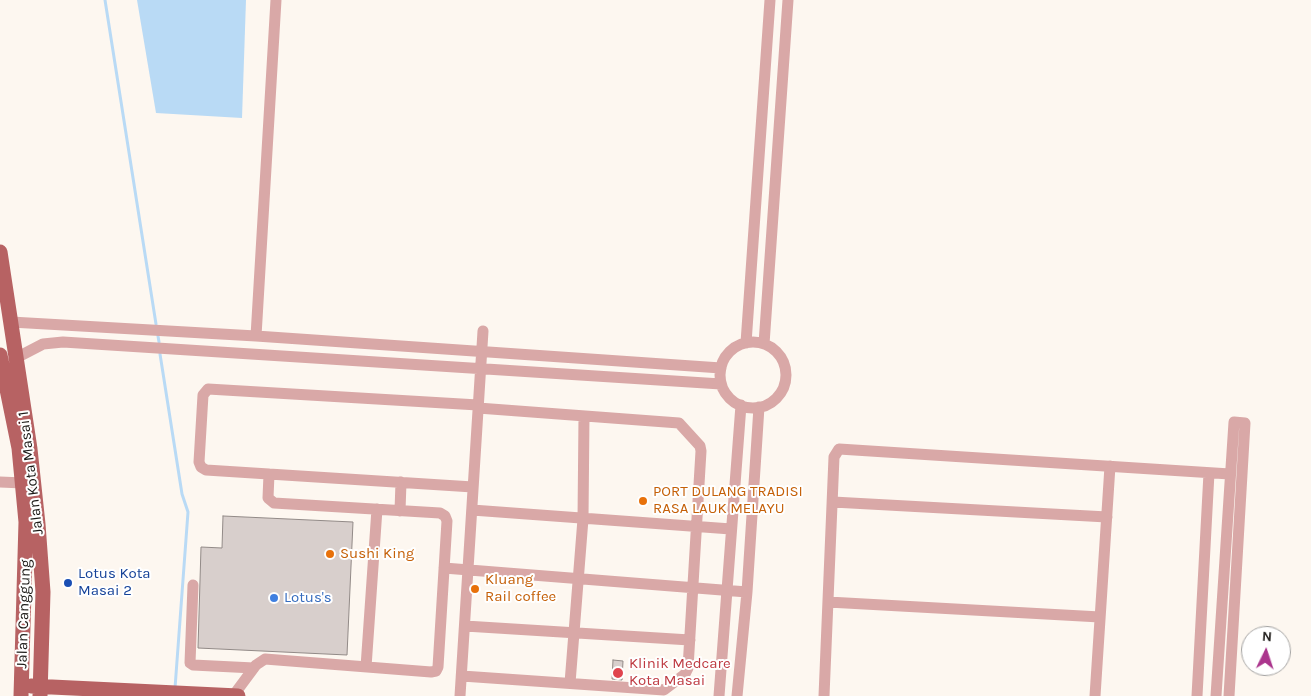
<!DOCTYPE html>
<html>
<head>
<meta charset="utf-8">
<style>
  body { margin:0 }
  #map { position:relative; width:1311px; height:696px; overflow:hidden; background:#fdf7f0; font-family:Karla,sans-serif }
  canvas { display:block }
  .north { position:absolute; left:1241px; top:626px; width:50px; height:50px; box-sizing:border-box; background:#fff; border:1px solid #a4a3a2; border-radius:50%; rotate:4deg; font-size:14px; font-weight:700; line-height:20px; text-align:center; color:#1c1a17 }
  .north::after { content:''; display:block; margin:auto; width:18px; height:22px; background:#ab358d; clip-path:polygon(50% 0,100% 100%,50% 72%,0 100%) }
</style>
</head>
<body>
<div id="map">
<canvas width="1311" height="696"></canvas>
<div class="north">N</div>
</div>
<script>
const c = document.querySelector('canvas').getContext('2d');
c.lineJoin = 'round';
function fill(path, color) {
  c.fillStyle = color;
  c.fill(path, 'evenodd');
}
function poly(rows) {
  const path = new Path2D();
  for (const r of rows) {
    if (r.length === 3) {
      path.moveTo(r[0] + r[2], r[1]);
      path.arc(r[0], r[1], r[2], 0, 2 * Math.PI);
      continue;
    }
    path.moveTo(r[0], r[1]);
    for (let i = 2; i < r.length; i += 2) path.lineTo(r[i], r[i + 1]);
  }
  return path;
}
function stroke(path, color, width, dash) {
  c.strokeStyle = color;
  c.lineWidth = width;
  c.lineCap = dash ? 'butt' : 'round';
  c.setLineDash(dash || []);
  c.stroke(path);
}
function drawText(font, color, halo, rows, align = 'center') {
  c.font = font + ' Karla,sans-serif';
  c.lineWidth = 4;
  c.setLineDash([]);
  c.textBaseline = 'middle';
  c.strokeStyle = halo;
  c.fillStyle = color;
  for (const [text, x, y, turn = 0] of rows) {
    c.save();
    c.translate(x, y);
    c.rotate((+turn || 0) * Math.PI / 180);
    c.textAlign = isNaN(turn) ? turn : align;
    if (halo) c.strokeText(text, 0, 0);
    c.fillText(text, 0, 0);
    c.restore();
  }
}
const water = poly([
  [137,0,246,0,242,118,156,113]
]);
const stream = poly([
  [105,0,156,324],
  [158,336,159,342],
  [160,354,182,494,188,512,175,688]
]);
const building = poly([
  [223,516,353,522,347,655,198,648,201,547,222,548,223,516],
  [613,660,623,661,622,680,612,679,613,660]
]);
const minor = poly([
  [11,322,256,336,721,368],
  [256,336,276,0],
  [753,375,33],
  [746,343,770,0],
  [764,344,788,0],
  [16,358,43,344,63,342,721,384],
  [0,482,23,483],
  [473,487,206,470,201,467,199,462,203,395,208,389,478,405],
  [833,502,1107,517],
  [472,510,731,529],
  [400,511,401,482],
  [444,568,747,592],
  [193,585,190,663,193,665,254,668],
  [828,602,1100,617],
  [465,626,690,640],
  [366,667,377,509],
  [462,676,664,690,685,674,688,668,701,451,700,446,679,423,478,408],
  [570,683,583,519,584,416],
  [233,696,256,665,265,659,431,672,436,671,438,667,447,521,445,516,440,513,274,503,268,498,269,474],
  [460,696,483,331],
  [719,696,741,405],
  [737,696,747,592,759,407],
  [824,696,834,457,839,449,1230,474],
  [1095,696,1110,466],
  [1197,696,1209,473],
  [1216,696,1234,422,1245,423,1229,696]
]);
const major = poly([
  [0,252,30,449,38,524,43,592,40,696],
  [0,355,19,448,26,522,21,696],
  [31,686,238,696]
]);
const markers = [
  [643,501,5,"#e8710a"],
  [330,554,5,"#e8710a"],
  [68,583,5,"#1a4fb4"],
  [475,589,5,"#e8710a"],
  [274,598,5,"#3f7fe0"],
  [618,673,6,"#e0444e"]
];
const streetNames = [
  ["Jalan Kota Masai 1",31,473,-97],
  ["Jalan Canggung",24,614,-88]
];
const foodNames = [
  ["PORT DULANG TRADISI",653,492],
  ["RASA LAUK MELAYU",653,509],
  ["Sushi King",340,554],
  ["Kluang",485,580],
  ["Rail coffee",485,597]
];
const transitNames = [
  ["Lotus Kota",78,574],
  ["Masai 2",78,591]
];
const shopNames = [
  ["Lotus's",284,598]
];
const healthNames = [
  ["Klinik Medcare",629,664],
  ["Kota Masai",629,681]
];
fill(water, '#b9daf5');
stroke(stream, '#b9daf5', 3);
fill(building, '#d8cfcc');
stroke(building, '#928a87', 1);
stroke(minor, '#d9a8a7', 11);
stroke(major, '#b76263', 15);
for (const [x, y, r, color] of markers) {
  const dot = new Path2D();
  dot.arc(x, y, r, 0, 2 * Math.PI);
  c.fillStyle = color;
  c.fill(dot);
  stroke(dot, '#fff', 2);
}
drawText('15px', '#1c1a17', '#fff', streetNames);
drawText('15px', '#c56008', '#fff', foodNames, 'left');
drawText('15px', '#164399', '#fff', transitNames, 'left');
drawText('15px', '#366cbe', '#fff', shopNames, 'left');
drawText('15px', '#be3a42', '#fff', healthNames, 'left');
</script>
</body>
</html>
